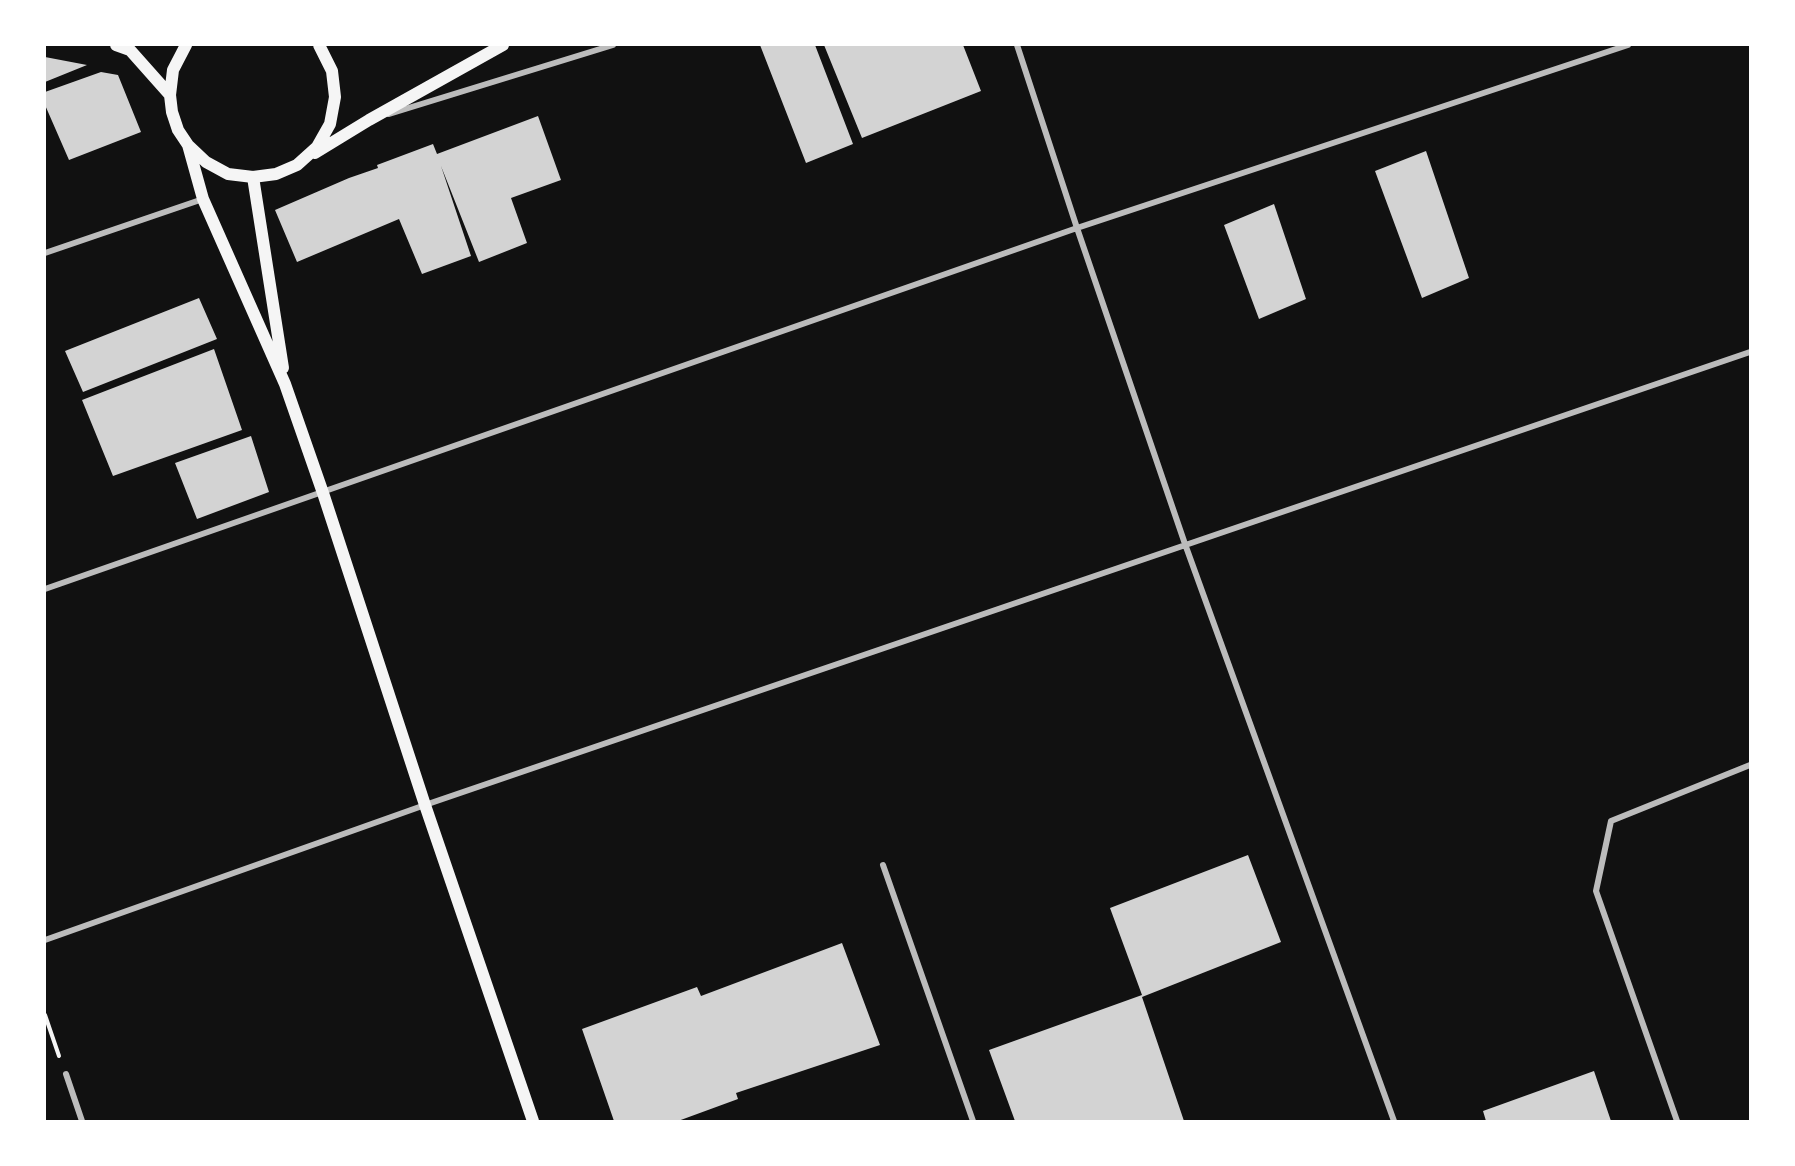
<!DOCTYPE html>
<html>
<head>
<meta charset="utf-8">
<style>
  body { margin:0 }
  #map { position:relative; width:1795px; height:1166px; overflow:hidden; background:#111; font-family:Rubik,sans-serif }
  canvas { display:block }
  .frame { position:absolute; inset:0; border:46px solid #fff; pointer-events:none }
</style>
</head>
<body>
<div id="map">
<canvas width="1795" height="1166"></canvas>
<div class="frame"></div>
</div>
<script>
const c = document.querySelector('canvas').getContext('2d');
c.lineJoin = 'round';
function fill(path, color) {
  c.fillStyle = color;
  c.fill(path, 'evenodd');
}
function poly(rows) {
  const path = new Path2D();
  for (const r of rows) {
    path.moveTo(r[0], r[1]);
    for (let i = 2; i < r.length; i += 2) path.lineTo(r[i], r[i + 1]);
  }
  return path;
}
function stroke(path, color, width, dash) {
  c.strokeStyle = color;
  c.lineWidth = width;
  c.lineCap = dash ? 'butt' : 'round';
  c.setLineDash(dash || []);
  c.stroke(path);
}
const building = poly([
  [760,45,815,45,853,144,806,163],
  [824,45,963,45,981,91,862,138],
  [45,57,87,65,45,82],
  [101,72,118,75,141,132,69,160,45,105,45,92],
  [538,116,561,180,511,198,527,243,479,262,441,166,471,256,422,274,399,219,297,262,275,210,349,178,378,168,377,165,433,144,437,154],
  [1426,151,1469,278,1422,298,1375,171],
  [1274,204,1306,299,1259,319,1224,225],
  [199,298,217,339,83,392,65,351],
  [214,349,242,430,113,476,82,400],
  [251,436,269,492,197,519,175,463],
  [1248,855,1281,942,1142,997,1184,1121,1015,1121,989,1050,1142,995,1110,908],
  [842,943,880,1045,736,1093,738,1099,678,1121,614,1121,582,1029,697,987,701,996],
  [1594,1071,1611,1121,1486,1121,1483,1111]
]);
const path = poly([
  [45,1015,59,1056]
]);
const minor = poly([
  [1017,45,1077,228,1185,544,1394,1121],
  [389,114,613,45],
  [45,253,203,199],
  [45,589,1077,228,1628,45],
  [883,865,973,1121],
  [45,940,425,805,1750,352],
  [66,1074,82,1121],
  [1677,1121,1596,891,1611,821,1750,765]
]);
const secondary = poly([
  [116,45,130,50,170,95],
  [186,45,173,70,170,95,172,112,178,130,188,145,206,162,228,174,253,177,276,174,297,165,317,147,330,124,335,97,332,71,319,45],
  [188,145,203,199,285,384,323,493,425,805,533,1121],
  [315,153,369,120,503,45],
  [253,177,283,368]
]);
fill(building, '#d3d3d3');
stroke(path, '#f5f5f5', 4);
stroke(minor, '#bcbcbc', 6);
stroke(secondary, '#f5f5f5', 12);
</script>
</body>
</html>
